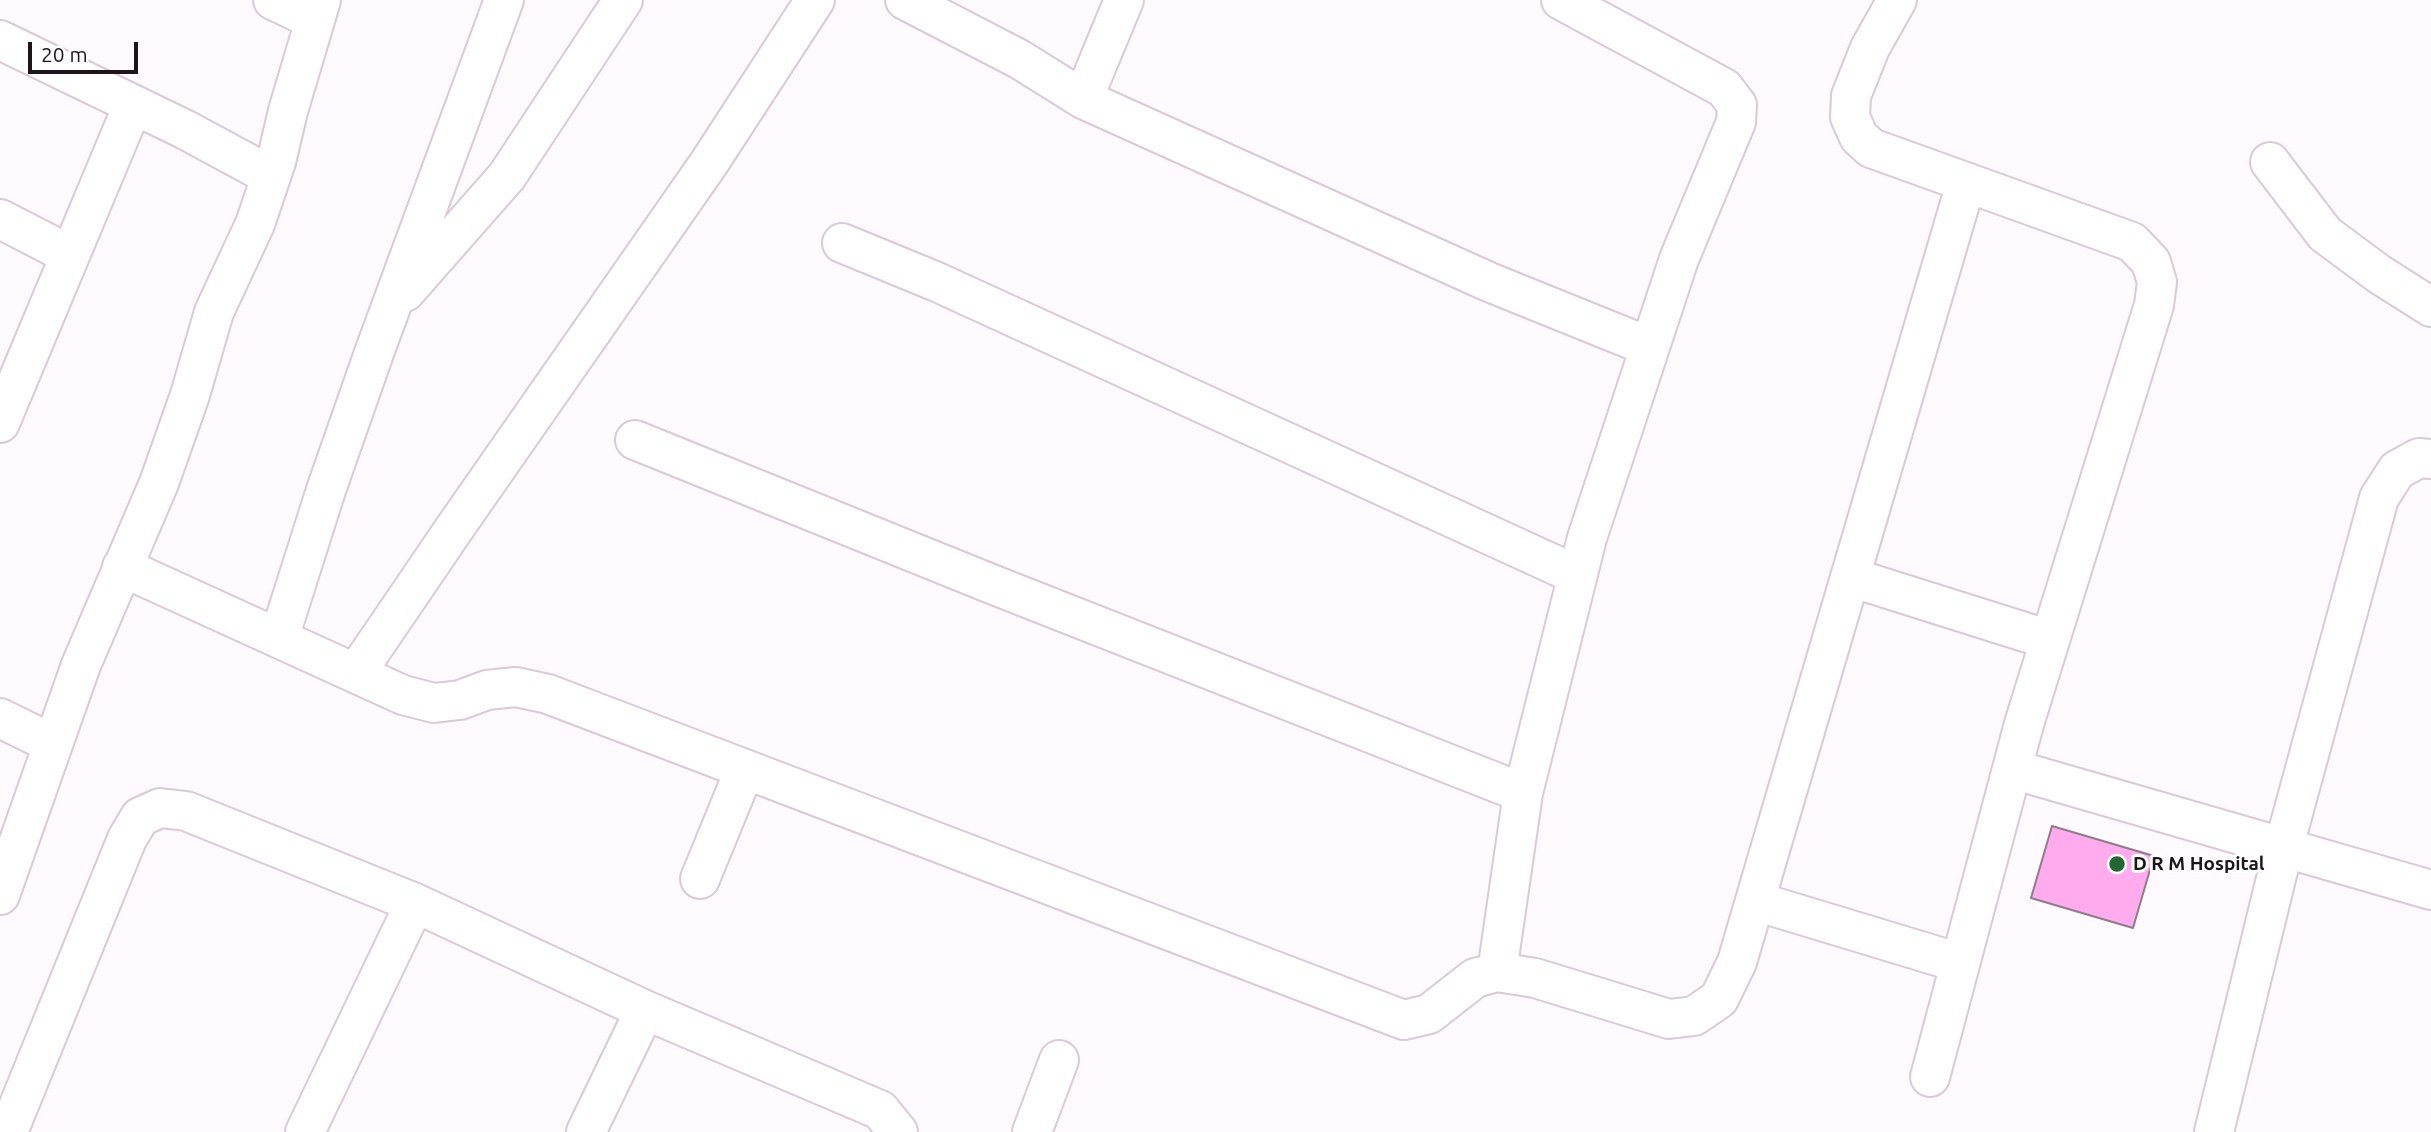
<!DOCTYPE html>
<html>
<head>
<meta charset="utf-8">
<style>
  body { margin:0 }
  #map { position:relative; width:2431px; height:1132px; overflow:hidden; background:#fefafd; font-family:Ubuntu,sans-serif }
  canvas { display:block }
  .scale { position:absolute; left:28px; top:42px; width:110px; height:32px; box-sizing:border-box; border:4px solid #1c161b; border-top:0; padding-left:9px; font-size:21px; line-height:24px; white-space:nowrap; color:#1c161b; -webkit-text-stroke:5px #fff; paint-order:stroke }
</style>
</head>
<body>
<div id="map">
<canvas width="2431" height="1132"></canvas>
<div class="scale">20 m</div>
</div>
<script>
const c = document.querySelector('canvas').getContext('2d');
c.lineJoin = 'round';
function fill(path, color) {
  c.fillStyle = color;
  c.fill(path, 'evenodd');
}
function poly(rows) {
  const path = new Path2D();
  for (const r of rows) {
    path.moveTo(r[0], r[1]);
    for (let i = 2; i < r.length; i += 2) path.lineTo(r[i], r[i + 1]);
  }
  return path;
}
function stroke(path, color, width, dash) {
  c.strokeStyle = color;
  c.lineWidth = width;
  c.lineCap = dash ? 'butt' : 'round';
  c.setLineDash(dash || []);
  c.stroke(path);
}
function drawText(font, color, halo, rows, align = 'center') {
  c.font = font + ' Ubuntu,sans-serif';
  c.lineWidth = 6;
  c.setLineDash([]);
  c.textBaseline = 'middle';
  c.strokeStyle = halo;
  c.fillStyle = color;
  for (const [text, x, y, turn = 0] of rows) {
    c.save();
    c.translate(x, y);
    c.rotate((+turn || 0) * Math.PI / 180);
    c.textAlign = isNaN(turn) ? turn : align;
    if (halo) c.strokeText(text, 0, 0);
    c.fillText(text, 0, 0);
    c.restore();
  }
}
const building = poly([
  [2052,826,2154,856,2133,928,2031,898,2052,826]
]);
const minor = poly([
  [273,0,315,20],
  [905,0,1019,59,1083,99,1489,282,1650,347],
  [1897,0,1870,48,1851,96,1850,117,1859,137,1871,148,2132,242,2151,262,2157,282,2154,305,2024,724,1930,1077],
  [0,40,186,130,271,176],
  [1083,99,1124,0],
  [2270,162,2325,234,2379,274,2431,307],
  [0,219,70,255],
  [842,243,937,282,1577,575],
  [405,292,507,176,623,0],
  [0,423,133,105],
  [635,440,994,585,1523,793],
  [122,567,403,695,434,703,460,700,487,690,516,687,548,694,1404,1020,1429,1014,1475,978,1497,972,1535,978,1669,1019,1694,1016,1719,999,1737,962,1966,183],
  [1850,577,2050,640],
  [279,638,326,490,374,353,504,0],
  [356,673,456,526,709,163,815,0],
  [0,718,53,744],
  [2012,769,2431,890],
  [700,879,745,769],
  [0,895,81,665,159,483,190,395,214,312,255,224,276,162,288,111,321,0],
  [1755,901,1960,963],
  [1497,972,1523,793,1587,538,1679,259,1736,122,1737,105,1724,88,1561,0],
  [8,1132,127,839,140,817,160,808,186,811,415,903,645,1010,880,1110,898,1132],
  [305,1132,415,903],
  [586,1132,645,1010],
  [1032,1132,1059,1060],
  [2214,1132,2284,846,2379,498,2397,470,2419,458,2431,459]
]);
const markers = [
  [2117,864,9,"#236732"]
];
const poiNames = [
  ["D R M Hospital",2133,864]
];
fill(building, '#ffabee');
stroke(building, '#8d7d89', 2);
stroke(minor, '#dbc9d7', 42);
stroke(minor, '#fff', 38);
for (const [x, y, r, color] of markers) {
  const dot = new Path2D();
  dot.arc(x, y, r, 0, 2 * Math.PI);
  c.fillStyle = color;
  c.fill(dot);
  stroke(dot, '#fff', 2.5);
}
drawText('bold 19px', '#1c161b', '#fff', poiNames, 'left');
</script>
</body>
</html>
